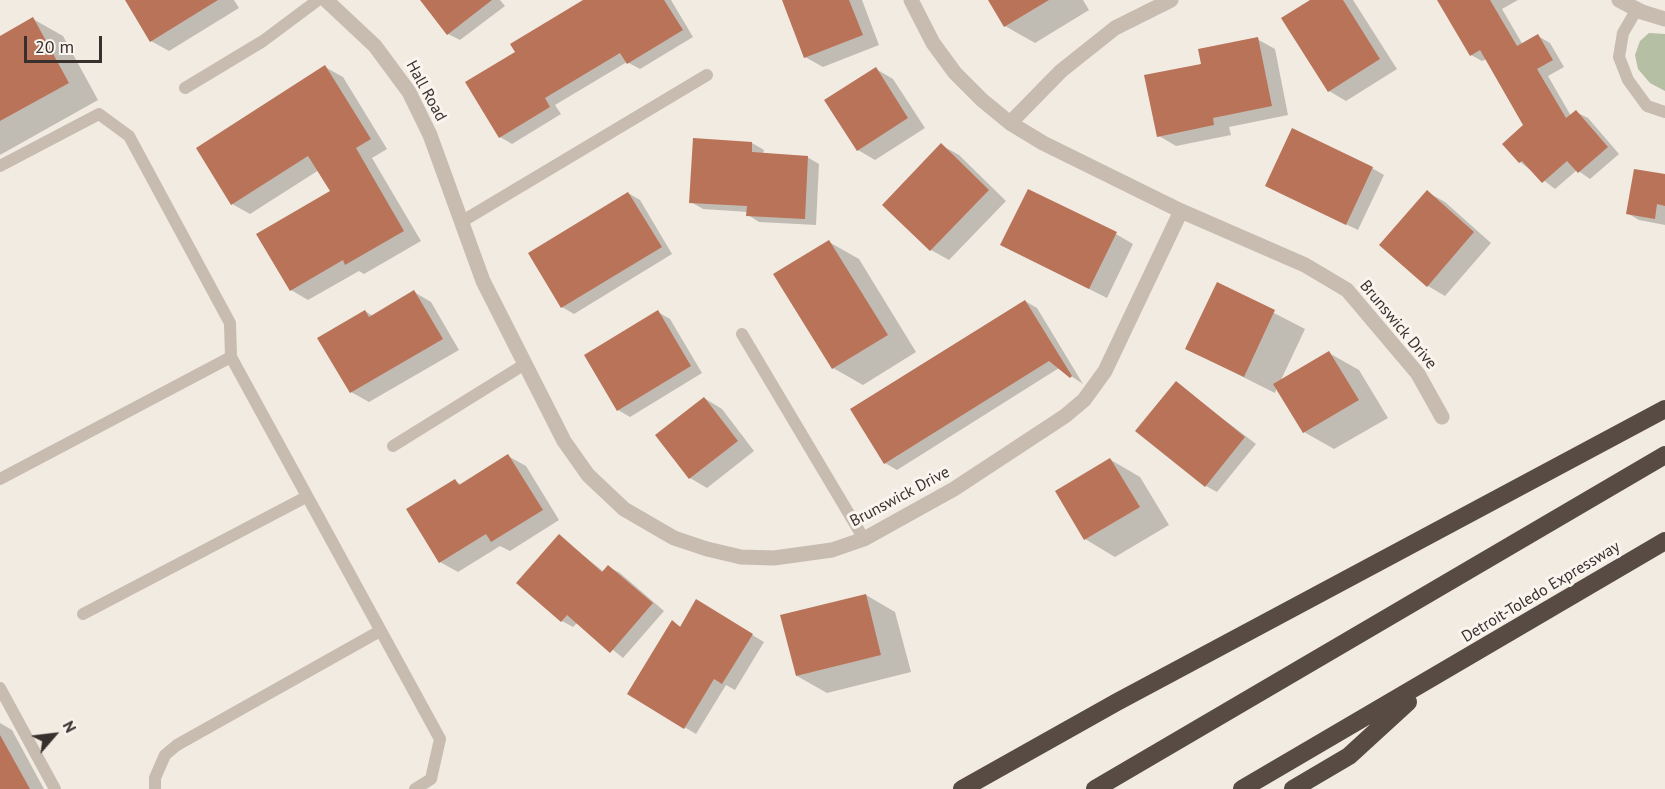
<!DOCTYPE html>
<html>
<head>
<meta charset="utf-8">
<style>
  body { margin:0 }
  #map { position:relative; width:1665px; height:789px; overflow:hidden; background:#f1ebe2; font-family:"PT Sans",sans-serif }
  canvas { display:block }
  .north { position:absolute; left:24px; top:705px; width:60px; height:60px; -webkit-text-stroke:4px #f9f4ee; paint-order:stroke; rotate:62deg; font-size:16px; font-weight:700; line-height:24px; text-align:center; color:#38302c }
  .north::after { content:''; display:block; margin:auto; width:21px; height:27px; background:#38302c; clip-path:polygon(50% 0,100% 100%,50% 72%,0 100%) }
  .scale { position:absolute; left:24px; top:36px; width:78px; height:27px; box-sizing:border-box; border:3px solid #38302c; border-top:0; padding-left:8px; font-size:18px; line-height:21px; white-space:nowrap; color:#38302c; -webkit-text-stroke:4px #f9f4ee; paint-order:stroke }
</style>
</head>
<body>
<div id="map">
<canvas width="1665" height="789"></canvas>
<div class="north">N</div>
<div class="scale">20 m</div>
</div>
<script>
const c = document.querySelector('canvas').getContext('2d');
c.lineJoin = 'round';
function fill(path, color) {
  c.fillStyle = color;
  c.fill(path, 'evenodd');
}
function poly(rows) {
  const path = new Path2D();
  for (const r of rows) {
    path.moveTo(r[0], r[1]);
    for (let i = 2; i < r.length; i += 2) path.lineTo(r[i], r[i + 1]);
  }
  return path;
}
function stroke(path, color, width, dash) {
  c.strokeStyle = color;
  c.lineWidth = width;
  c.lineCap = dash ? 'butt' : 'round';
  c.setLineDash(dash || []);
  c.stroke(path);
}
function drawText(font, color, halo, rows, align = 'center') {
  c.font = font + ' "PT Sans",sans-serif';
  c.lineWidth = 6;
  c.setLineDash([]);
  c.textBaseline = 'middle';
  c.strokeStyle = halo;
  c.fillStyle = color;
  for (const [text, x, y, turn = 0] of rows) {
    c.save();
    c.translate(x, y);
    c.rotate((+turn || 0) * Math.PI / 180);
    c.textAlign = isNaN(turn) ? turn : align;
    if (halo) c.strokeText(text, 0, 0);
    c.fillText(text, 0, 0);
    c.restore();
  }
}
const green = poly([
  [1649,33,1665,34,1665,91,1650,83,1638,69,1635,55,1640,41]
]);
const shadow = poly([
  [127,0,234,0,239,8,169,51,151,41],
  [422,0,500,0,505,6,460,40,448,34],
  [586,0,671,0,693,37,640,69,627,62,555,105,561,114,512,144,500,137,517,53],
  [783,0,862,0,879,45,823,67,805,57],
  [990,0,1083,0,1089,10,1035,43,1005,26],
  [1313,0,1353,0,1397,69,1346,101,1329,91],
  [1442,0,1518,0,1502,9,1523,45,1538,36,1550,43,1564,67,1548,76,1571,116,1576,112,1588,118,1619,154,1590,179,1577,170,1555,189,1520,162,1525,126,1487,59,1482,61,1471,55],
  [33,19,63,36,98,100,0,155,0,37],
  [1257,39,1275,49,1288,115,1229,127,1231,135,1176,146,1159,136,1203,65],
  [325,67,343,77,387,149,372,158,421,241,364,274,359,271,308,300,291,290,332,192,319,170,250,214,232,204],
  [876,69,893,79,925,128,875,160,858,150],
  [752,143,764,150,763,154,807,157,819,164,816,225,759,222,748,215,748,212,703,209,691,202],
  [941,145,959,155,1006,201,949,260,931,250,884,205],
  [1372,168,1384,175,1358,230,1278,192],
  [1665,176,1665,225,1639,220,1627,213],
  [1427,192,1445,202,1491,243,1445,296,1428,286],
  [628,193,640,200,672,254,574,314,562,307],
  [1116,234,1133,244,1107,298,1002,245],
  [829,242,859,259,916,352,863,385,833,368],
  [1218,284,1305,329,1280,382,1329,353,1359,370,1388,418,1334,449,1304,432,1277,387,1275,393,1187,349],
  [414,292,431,302,459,350,369,402,351,392,319,338,365,311,373,316],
  [1025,301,1037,308,1083,384,1059,368,897,470,885,463],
  [658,312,670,319,702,373,630,417,618,410],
  [1176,383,1256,444,1217,492,1206,486],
  [704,398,722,409,754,451,707,488,690,478],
  [508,456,526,466,559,520,510,551,500,546,458,572,440,562,455,481,462,485],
  [1111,460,1140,477,1169,525,1115,557,1085,539],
  [559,536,604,572,609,567,620,573,664,611,623,658,578,622,573,627,562,621],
  [866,595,895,612,911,672,827,693,797,676],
  [696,601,764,642,735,690,726,685,696,734,629,694,673,622,681,627],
  [0,723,12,730,44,789,0,789]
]);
const building = poly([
  [125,0,218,0,150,42],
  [420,0,492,0,447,35],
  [583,0,664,0,683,30,627,64,620,53,545,98,550,107,499,138,465,82,515,52,510,44],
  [782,0,849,0,863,35,804,58],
  [988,0,1049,0,1004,27],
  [1310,0,1343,0,1380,59,1328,92,1281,18],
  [1437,0,1490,0,1517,46,1538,34,1553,60,1537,69,1566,118,1576,110,1608,147,1578,173,1567,161,1542,183,1522,161,1519,163,1502,144,1523,125,1480,50,1470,56],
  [33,17,69,83,0,121,0,36],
  [1258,37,1272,106,1213,118,1214,125,1157,137,1144,75,1201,64,1198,49],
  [325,65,371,139,356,148,404,231,345,265,343,260,290,291,256,234,330,191,308,156,231,205,196,148],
  [876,67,908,118,857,151,824,100],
  [1292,128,1373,167,1346,225,1265,186],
  [693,138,752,142,752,152,808,156,805,219,746,216,747,206,689,203],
  [941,143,989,190,930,251,882,205],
  [1634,169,1665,174,1665,206,1657,204,1655,219,1626,214],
  [1028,189,1117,232,1089,289,1000,245],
  [1427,190,1474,232,1427,287,1379,245],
  [628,192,662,247,561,308,528,253],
  [829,240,888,335,832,369,773,274],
  [1217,282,1275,310,1244,377,1185,349],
  [414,290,443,339,350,393,317,338,365,310,369,317],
  [1025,300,1072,376,1070,378,1049,361,884,464,850,409],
  [658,310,691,366,617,411,584,355],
  [1329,351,1359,400,1303,433,1273,384],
  [1176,381,1245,437,1205,487,1135,431],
  [704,397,738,441,689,479,655,435],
  [508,454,543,510,491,542,486,534,439,563,406,509,455,479,459,485],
  [1110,458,1140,507,1084,540,1055,491],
  [559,534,602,572,608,565,653,603,610,653,567,615,561,622,516,583],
  [866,594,881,655,796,676,780,615],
  [696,599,753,634,722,684,714,679,684,729,627,694,672,620,680,627],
  [0,735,30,789,0,789]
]);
const service = poly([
  [1637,9,1623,33,1619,57,1628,80,1647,106,1665,112],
  [185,88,263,41,318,0],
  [0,166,99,114,129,136,230,323,231,357],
  [461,222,707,75],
  [742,334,864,539],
  [393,446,525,364],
  [0,479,231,357,440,739,431,779,415,789],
  [83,614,306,497],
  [0,688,55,789],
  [155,789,155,778,165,755,177,745,380,631]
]);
const minor = poly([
  [326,0,375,46,409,92,430,135,483,281,564,441,588,475,624,509,674,538,707,549,741,557,774,558,832,550,864,539,954,489,1065,416,1084,400,1105,371,1181,211],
  [911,0,933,43,955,73,982,100,1010,123,1043,143,1181,211,1305,265,1347,290,1418,374,1442,417],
  [1619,0,1642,12,1665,19],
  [1010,123,1061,71,1115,28,1171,0]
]);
const motorway = poly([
  [962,789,1117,702,1665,409],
  [1095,789,1665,455],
  [1242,789,1665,541],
  [1293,789,1349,756,1408,702]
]);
const streetNames = [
  ["Hall Road",426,91,61],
  ["Brunswick Drive",1398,325,50],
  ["Brunswick Drive",900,497,-28],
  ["Detroit-Toledo Expressway",1541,592,-31]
];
fill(green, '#b5bfa3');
fill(shadow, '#0003');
fill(building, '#b97359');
stroke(service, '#c8bbaf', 12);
stroke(minor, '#c8bbaf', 15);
stroke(motorway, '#584b44', 18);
drawText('16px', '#38302c', '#f9f4ee', streetNames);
</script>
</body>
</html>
